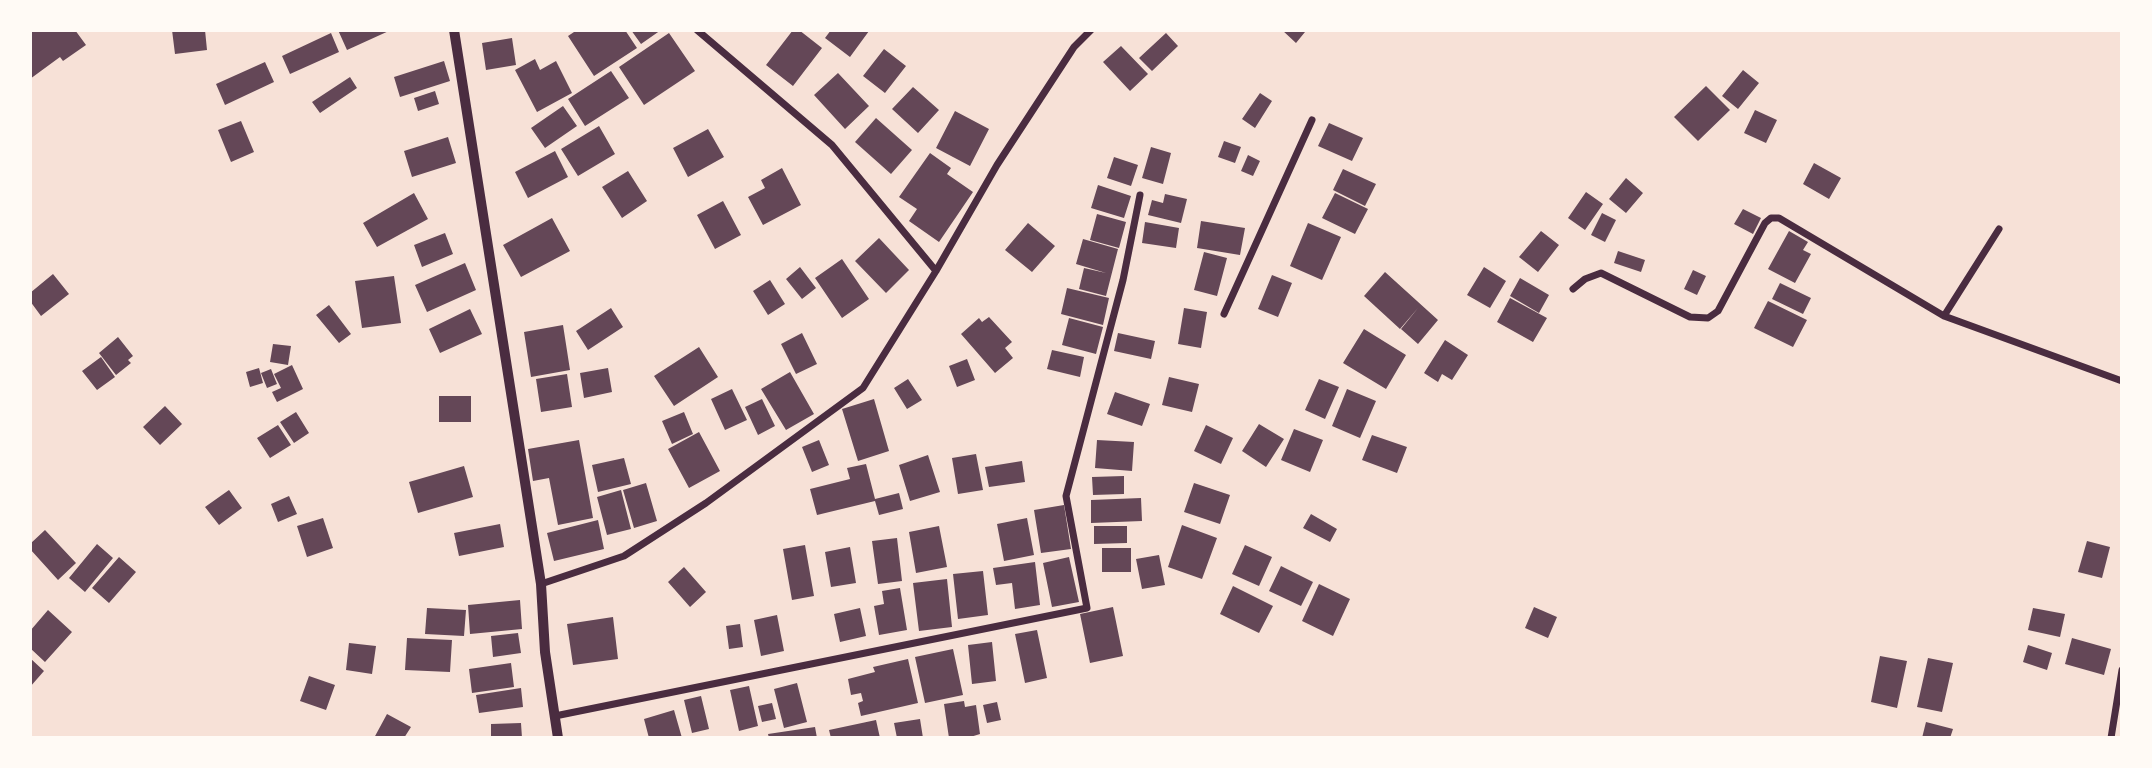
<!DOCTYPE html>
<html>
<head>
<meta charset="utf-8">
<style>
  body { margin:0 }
  #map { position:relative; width:2152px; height:768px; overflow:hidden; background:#f7e1d7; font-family:Lora,serif }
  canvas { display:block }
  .frame { position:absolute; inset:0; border:32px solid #fffaf5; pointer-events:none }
</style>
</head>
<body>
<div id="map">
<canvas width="2152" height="768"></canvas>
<div class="frame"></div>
</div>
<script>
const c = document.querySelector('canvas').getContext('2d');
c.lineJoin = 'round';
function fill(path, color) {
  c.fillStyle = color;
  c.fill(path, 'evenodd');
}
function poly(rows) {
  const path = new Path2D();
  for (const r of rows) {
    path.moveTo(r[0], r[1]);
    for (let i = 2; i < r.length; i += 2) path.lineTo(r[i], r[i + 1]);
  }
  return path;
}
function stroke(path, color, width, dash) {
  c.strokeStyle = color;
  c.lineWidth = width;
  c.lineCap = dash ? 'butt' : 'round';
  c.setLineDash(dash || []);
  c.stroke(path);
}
const building = poly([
  [30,30,75,30,86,45,63,61,60,57,30,79],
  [172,30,205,30,207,50,175,54],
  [338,30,391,30,347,50],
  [577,30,625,30,637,48,594,76,568,36],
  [631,30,661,30,641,44],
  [793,30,799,30,822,48,793,86,766,65],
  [831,30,867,30,869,31,850,57,825,38],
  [1282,30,1302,30,1305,32,1296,43],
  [331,33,339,52,290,74,282,56],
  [669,33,695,71,644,105,619,67],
  [1166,33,1178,46,1152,71,1139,58],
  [512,38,516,65,486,70,482,43],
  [1121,46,1148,74,1130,91,1103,62],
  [884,49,906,66,885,93,863,76],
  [535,59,540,70,556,61,572,93,537,112,515,70],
  [444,61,450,81,400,97,394,77],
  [265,62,274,82,225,105,216,84],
  [1743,70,1759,83,1738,109,1722,96],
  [611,71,629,98,585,126,568,99],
  [838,73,869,106,845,129,814,95],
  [350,77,357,88,320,113,312,102],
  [1706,86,1730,110,1698,141,1674,117],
  [913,87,939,110,918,133,892,109],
  [435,91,439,104,418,111,414,98],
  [1260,93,1272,101,1255,128,1242,119],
  [563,106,577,126,545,148,531,128],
  [1755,110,1777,120,1766,143,1744,133],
  [955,111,989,129,970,166,936,148],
  [876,118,912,150,891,174,855,142],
  [241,121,254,152,231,162,218,130],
  [1329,123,1363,138,1352,161,1318,146],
  [599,126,615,154,578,176,561,149],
  [708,129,724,157,688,177,673,148],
  [448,137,456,163,412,177,404,151],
  [1224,141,1241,147,1235,163,1218,157],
  [1151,147,1171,153,1163,184,1142,178],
  [555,151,568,177,528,198,515,172],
  [930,153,951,168,947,174,973,192,939,242,909,221,917,209,899,197],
  [1248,155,1260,161,1253,176,1241,171],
  [1114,157,1138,165,1131,186,1107,178],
  [1814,163,1841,178,1829,199,1803,184],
  [782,168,801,205,763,225,748,197,765,188,761,180],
  [1343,169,1376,184,1365,206,1333,190],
  [628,171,647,201,622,218,602,187],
  [1626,178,1643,193,1626,213,1609,199],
  [1098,185,1131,196,1124,218,1091,208],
  [1586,192,1603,204,1585,230,1568,218],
  [414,193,428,219,377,247,363,223],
  [1335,193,1368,209,1355,234,1322,218],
  [1165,194,1187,199,1181,223,1148,215,1152,200,1163,203],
  [723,201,741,235,715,249,697,215],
  [1743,209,1761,218,1753,234,1734,224],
  [1602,213,1616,220,1605,242,1591,235],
  [1097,214,1126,222,1119,248,1090,240],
  [552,218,570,251,521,277,503,245],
  [1201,221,1245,228,1240,255,1197,248],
  [1145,222,1179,228,1176,248,1142,243],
  [1028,223,1055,246,1032,272,1005,250],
  [1308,223,1341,237,1322,280,1290,266],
  [1541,231,1559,245,1538,272,1519,257],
  [1789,231,1808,242,1803,250,1811,254,1795,283,1768,269],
  [445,233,453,254,422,267,414,245],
  [879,238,909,270,886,293,855,261],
  [1083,239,1118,249,1106,296,1079,289,1084,268,1106,273,1076,264],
  [1618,251,1645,260,1641,272,1614,263],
  [1204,252,1227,258,1217,296,1194,290],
  [842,259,869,299,842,318,815,278],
  [465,263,476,290,427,312,415,285],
  [800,267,816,288,802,299,786,279],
  [1484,267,1506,281,1490,308,1467,295],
  [1693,270,1706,276,1697,295,1684,289],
  [1385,272,1438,320,1418,344,1401,329,1418,308,1400,329,1364,296],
  [53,274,69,294,41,316,30,301,30,293],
  [1272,275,1292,283,1278,317,1258,309],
  [394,276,401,323,362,328,355,281],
  [1520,278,1549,295,1539,313,1510,296],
  [770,280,785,304,768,315,753,291],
  [1780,283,1811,298,1803,314,1772,299],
  [1067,288,1109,298,1103,325,1061,314],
  [1510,298,1547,318,1533,342,1497,322],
  [1768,301,1807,320,1793,347,1754,328],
  [329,305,351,334,339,343,316,315],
  [611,308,623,327,588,350,576,331],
  [1184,308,1207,312,1201,348,1178,344],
  [470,309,482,334,440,353,429,329],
  [989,317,1012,342,1005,348,1013,358,995,373,961,334,979,318,982,322],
  [1069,318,1103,327,1096,354,1062,345],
  [563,325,570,370,531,377,524,332],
  [1364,329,1406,355,1386,389,1343,363],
  [802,333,817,364,796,374,781,344],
  [1118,333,1155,341,1151,359,1114,351],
  [118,337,133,356,128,360,131,363,116,375,99,353],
  [1445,340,1468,355,1452,380,1442,374,1438,382,1424,373],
  [273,344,291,346,288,365,270,362],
  [699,347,718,377,674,406,654,376],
  [1052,350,1084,357,1080,377,1047,369],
  [101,357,115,377,97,390,82,371],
  [967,359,975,380,957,387,949,366],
  [292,365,303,389,277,402,272,392,281,388,274,374],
  [259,368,263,383,250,387,246,372],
  [608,368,612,392,584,398,580,373],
  [271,369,277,384,267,388,261,373],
  [790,372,814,414,786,430,761,389],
  [567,374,572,407,541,412,536,379],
  [1169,377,1199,384,1192,412,1162,405],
  [908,379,922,400,907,409,894,388],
  [1319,379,1339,387,1325,419,1305,410],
  [732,389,747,420,725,430,711,399],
  [1347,389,1376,401,1360,438,1332,426],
  [1115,392,1150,404,1142,426,1107,414],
  [439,396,471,396,471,422,439,422],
  [762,399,775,426,758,435,745,407],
  [874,399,889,451,858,461,842,409],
  [165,406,182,424,160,445,143,427],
  [296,412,309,433,294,443,280,422],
  [684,412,693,434,672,444,662,421],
  [1259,424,1284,439,1266,467,1242,451],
  [278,425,291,445,270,458,257,438],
  [1206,425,1233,438,1221,464,1194,451],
  [1294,429,1323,440,1310,472,1281,460],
  [699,432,720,471,689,488,668,449],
  [1372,435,1407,447,1397,473,1362,460],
  [579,440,593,518,558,525,549,478,533,481,528,449],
  [819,440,829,465,812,472,802,447],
  [1097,440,1134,442,1132,471,1095,468],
  [976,454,983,490,958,494,952,458],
  [928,455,940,492,910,501,899,465],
  [624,458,631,484,598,492,592,465],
  [1022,461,1025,482,989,487,985,467],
  [866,464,875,499,899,493,903,509,879,515,875,501,817,515,810,489,850,479,847,468],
  [464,466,473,497,418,513,409,482],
  [1124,476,1124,494,1093,495,1092,477],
  [646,483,657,521,634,528,623,490],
  [1194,483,1230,495,1220,524,1184,512],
  [229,490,242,508,219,525,205,507],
  [621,490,631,529,607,535,597,497],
  [289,496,297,514,278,522,271,504],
  [1141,498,1142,521,1091,523,1091,500],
  [1064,505,1071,549,1041,553,1034,510],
  [1311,514,1337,529,1330,542,1303,528],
  [323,518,333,548,307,557,297,526],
  [1027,518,1034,555,1004,561,997,524],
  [598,520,604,549,554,561,547,533],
  [500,524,504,547,459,556,454,533],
  [1182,525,1217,538,1202,579,1168,567],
  [939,526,947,567,916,573,909,532],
  [1094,526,1127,526,1127,543,1094,544],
  [45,530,76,563,58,580,30,549,30,544],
  [897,538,902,581,878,584,872,541],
  [2087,541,2110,547,2102,578,2078,572],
  [97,544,113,558,85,592,69,578],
  [805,545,814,596,792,600,783,549],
  [1245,545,1272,557,1259,586,1232,574],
  [850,547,856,583,831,587,825,552],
  [1102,548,1131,548,1131,572,1102,572],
  [1159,555,1165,585,1142,589,1136,559],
  [119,557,136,572,109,603,92,588],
  [1069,557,1079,602,1052,607,1043,563],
  [1035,562,1040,605,1015,609,1012,583,996,585,993,568],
  [1281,566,1313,582,1301,606,1269,591],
  [684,567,706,592,690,607,668,582],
  [983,571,988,615,958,619,953,574],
  [947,579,952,627,919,631,913,583],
  [1319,584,1350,599,1333,636,1302,621],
  [1233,586,1273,606,1259,633,1220,614],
  [900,588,907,630,879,635,874,606,884,604,882,591],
  [520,600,522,629,470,634,468,605],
  [1113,607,1123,656,1090,663,1080,614],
  [1534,607,1557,617,1548,638,1525,628],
  [427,608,466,610,464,636,425,634],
  [860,608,866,636,840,642,834,614],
  [2033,608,2065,614,2060,637,2028,630],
  [48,610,72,632,45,662,30,648,30,631],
  [777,615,784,651,761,656,754,620],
  [613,617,618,659,573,665,567,624],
  [740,624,743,647,729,649,726,626],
  [1037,630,1047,678,1025,683,1015,634],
  [518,633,521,653,493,657,491,636],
  [407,638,452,640,450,672,405,670],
  [2072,638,2111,649,2104,675,2065,664],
  [992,642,996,681,972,684,968,645],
  [349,643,376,646,372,674,346,670],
  [2028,645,2052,653,2047,670,2023,662],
  [953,649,963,695,925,703,915,657],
  [1880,656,1907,661,1897,708,1871,702],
  [30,658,44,671,30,687],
  [1928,658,1953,663,1942,712,1917,707],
  [908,659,918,703,861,716,858,703,863,701,861,693,851,695,848,679,875,672,873,667],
  [511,663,514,687,472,693,469,669],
  [309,676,335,685,326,710,300,701],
  [797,683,807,722,784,728,774,689],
  [749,686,758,726,739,731,730,690],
  [521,688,523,707,479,713,476,695],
  [701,696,709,729,692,733,684,700],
  [964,701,965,707,976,705,980,734,967,738,949,738,944,704],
  [997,702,1001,720,987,723,983,705],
  [772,703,776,719,762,722,758,706],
  [674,710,682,738,649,738,644,719],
  [387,714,411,727,404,738,374,738],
  [920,719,923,738,897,738,894,723],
  [876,720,880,738,831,738,829,730],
  [1926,722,1953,729,1950,738,1922,738],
  [521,723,522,738,491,738,491,724],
  [815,727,817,738,769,738,768,734]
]);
const minor = poly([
  [697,30,832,145,936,271],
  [1573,289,1585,279,1601,273,1690,317,1708,318,1718,311,1765,223,1771,218,1779,218,1944,316,2122,381],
  [1224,314,1312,120],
  [1944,316,1999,229],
  [541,584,624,556,706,503,863,388,936,271,997,165,1074,47,1091,30],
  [555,716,1087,608,1066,496,1123,280,1140,195],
  [2111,738,2122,670]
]);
const tertiary = poly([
  [454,30,541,584,545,652,558,738]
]);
fill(building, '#644757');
stroke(minor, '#4a2c40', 7);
stroke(tertiary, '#4a2c40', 10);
</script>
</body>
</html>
